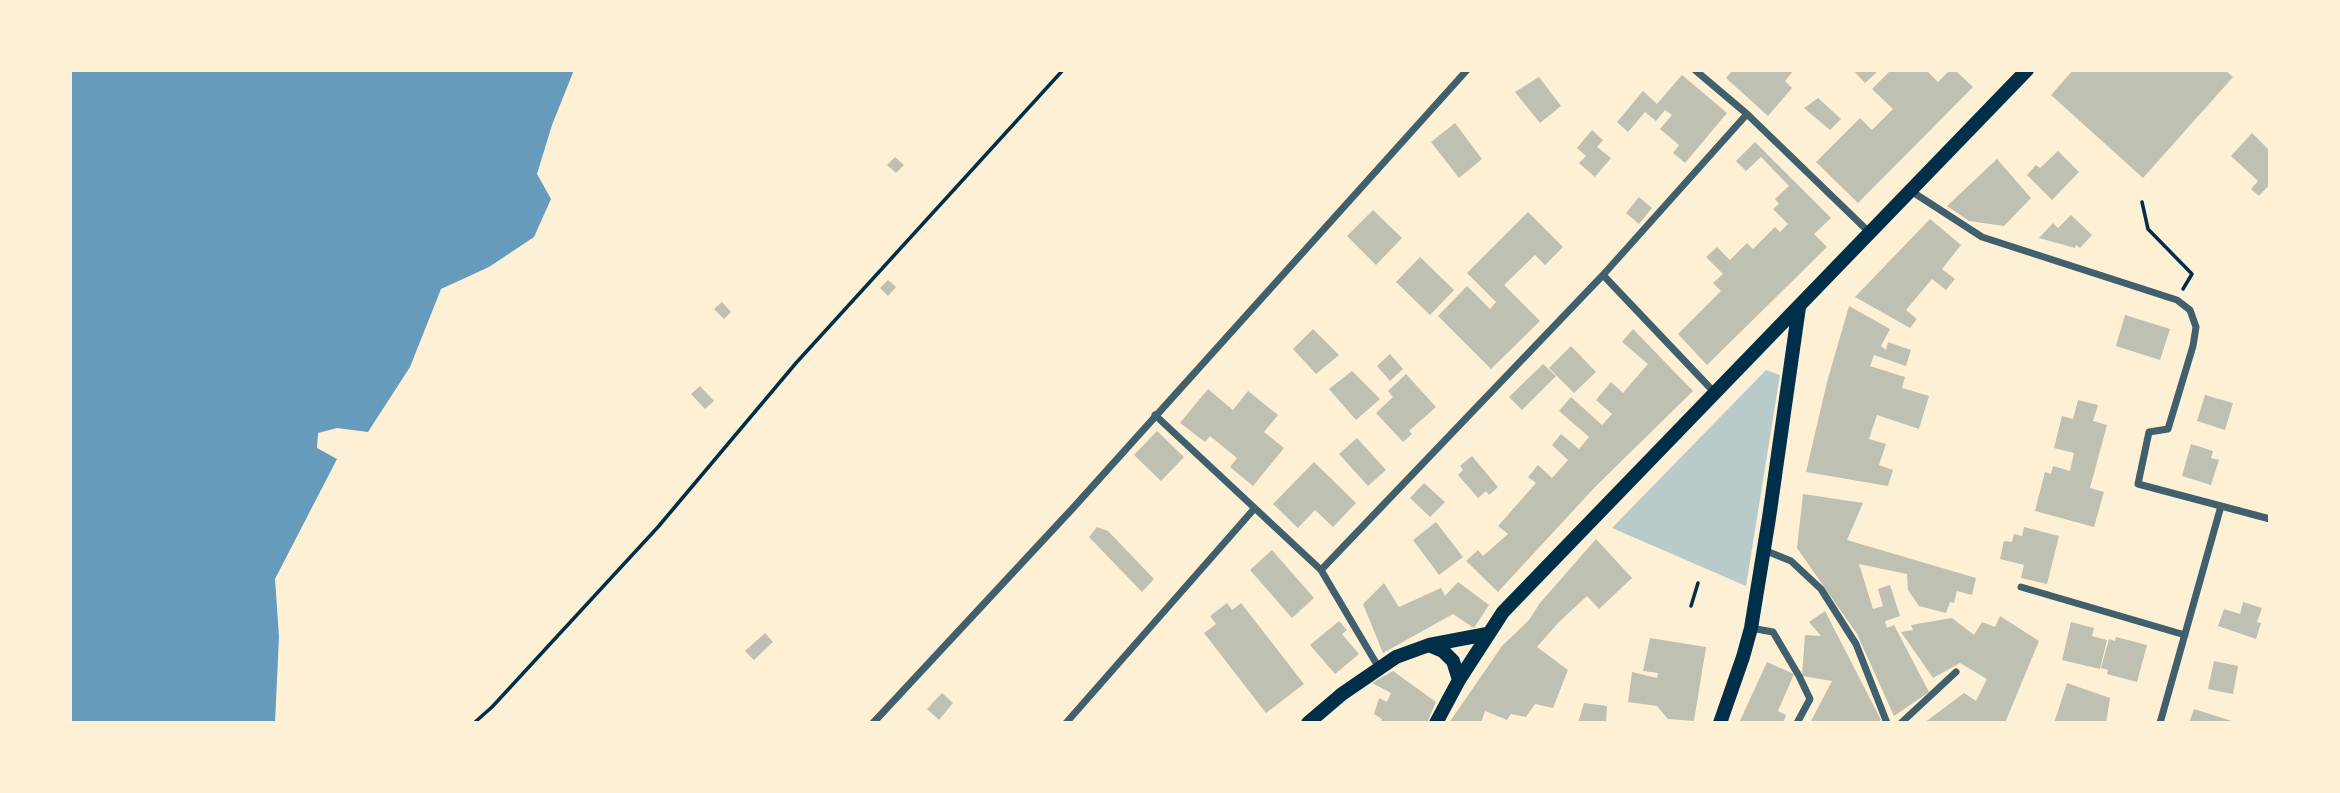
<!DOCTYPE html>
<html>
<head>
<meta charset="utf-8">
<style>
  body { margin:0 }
  #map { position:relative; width:2340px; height:793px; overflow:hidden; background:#fdf0d5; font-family:"Sofia Sans Condensed",sans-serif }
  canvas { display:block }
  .frame { position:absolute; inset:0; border:72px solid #fdf0d5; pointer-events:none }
</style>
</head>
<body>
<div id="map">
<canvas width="2340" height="793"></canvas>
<div class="frame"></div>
</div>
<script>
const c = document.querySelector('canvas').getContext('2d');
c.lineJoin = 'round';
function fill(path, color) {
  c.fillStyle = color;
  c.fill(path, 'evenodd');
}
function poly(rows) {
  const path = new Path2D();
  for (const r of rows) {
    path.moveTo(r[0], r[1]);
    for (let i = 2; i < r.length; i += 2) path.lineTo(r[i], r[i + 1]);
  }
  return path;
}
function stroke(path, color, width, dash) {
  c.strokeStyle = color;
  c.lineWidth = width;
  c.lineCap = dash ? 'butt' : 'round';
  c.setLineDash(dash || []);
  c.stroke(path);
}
const green = poly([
  [1766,370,1780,375,1746,586,1612,528]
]);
const water = poly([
  [70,70,574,70,552,125,537,174,551,199,534,237,489,267,441,289,410,367,368,432,337,428,318,433,317,448,337,459,275,579,279,637,275,723,70,723]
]);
const building = poly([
  [1733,70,1794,70,1785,81,1792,88,1768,116,1726,78],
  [1853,70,1875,70,1877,72,1865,83],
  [1891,70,1907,70,1910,72,1912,70,1926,70,1938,82,1950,70,1955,70,1973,87,1858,203,1816,162,1860,118,1872,130,1893,109,1872,89],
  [2073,70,2225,70,2233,77,2143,178,2051,95],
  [1682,75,1727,113,1685,163,1673,153,1679,145,1660,129,1672,115,1665,110,1656,121,1645,112,1628,132,1617,122,1643,91,1657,104],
  [1539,77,1561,106,1540,123,1515,92],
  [1818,98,1841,119,1830,130,1804,108],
  [1455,123,1482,159,1459,178,1431,142],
  [1592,130,1603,140,1597,147,1611,158,1595,177,1579,163,1586,156,1577,148],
  [2252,133,2270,151,2270,184,2259,196,2251,189,2258,181,2231,156],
  [1755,142,1831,218,1814,234,1827,247,1707,365,1678,334,1721,291,1713,283,1723,274,1706,257,1717,247,1730,260,1747,243,1753,249,1775,227,1780,232,1788,224,1773,209,1779,204,1775,199,1789,186,1761,157,1746,171,1736,161],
  [2058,151,2079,172,2052,200,2027,175,2036,165,2040,168],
  [895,157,904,165,896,173,887,165],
  [1997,159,2031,198,2004,226,1969,221,1947,206],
  [1639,197,1652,208,1639,224,1626,213],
  [1373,210,1402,238,1376,265,1347,236],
  [1528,212,1563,247,1545,265,1535,255,1504,285,1540,321,1491,369,1438,316,1467,286,1490,309,1496,302,1467,273],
  [2071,215,2092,235,2080,248,2076,245,2075,248,2039,238,2053,223,2058,228],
  [1930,219,1961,245,1942,269,1955,279,1946,290,1932,279,1906,310,1917,319,1910,328,1855,297],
  [1420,257,1454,290,1430,315,1396,282],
  [888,280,896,287,888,296,880,288],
  [722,302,731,312,724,319,714,309],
  [1849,306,1890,329,1881,346,1886,350,1888,342,1911,350,1906,366,1874,355,1870,366,1905,377,1902,388,1929,396,1919,429,1877,415,1869,439,1886,444,1879,465,1893,470,1888,486,1806,472,1827,382],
  [2125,315,2170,329,2160,360,2116,346],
  [1313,329,1339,355,1316,374,1293,349],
  [1633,329,1693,391,1595,487,1498,592,1466,561,1478,550,1483,556,1508,534,1498,526,1536,483,1528,477,1538,465,1552,478,1568,460,1552,445,1561,434,1579,449,1589,437,1559,411,1571,397,1602,425,1612,414,1596,400,1611,382,1623,393,1648,364,1622,342],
  [1571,346,1596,372,1574,393,1549,368],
  [1390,354,1403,369,1390,381,1377,366],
  [1543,364,1556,376,1522,410,1509,397],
  [1352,371,1380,399,1356,420,1329,389],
  [1406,374,1436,407,1409,431,1412,434,1403,442,1376,413,1393,397,1388,391],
  [700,386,714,401,705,409,691,394],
  [1208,389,1233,410,1248,391,1278,415,1264,432,1284,448,1253,486,1230,467,1237,458,1210,436,1205,442,1180,423],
  [2205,395,2233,403,2225,430,2197,421],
  [2078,400,2098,405,2093,421,2107,425,2090,488,2104,492,2094,527,2035,511,2045,472,2051,474,2053,466,2070,471,2074,453,2054,448,2062,416,2073,419],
  [1157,431,1184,457,1161,481,1134,455],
  [1357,438,1386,470,1368,486,1339,454],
  [2191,444,2213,451,2211,458,2219,460,2211,485,2182,476],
  [1472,456,1498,487,1489,495,1486,491,1478,498,1458,475,1463,470,1460,466],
  [1314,462,1356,503,1333,527,1315,510,1298,528,1273,504],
  [1424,483,1445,502,1430,517,1410,498],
  [1803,494,1863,503,1847,540,1976,578,1972,595,1957,591,1954,603,1950,602,1946,613,1919,606,1908,590,1907,574,1859,564,1873,609,1883,606,1878,589,1890,585,1900,616,1885,621,1887,628,1894,625,1929,692,1894,716,1857,634,1797,548],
  [1436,522,1463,557,1439,575,1413,540],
  [1097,527,1108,531,1154,579,1142,592,1089,537],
  [2024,527,2059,536,2047,584,2021,578,2024,565,2000,559,2004,541,2012,542,2014,534,2022,536],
  [1596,539,1632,578,1599,609,1587,596,1559,622,1537,647,1568,670,1553,708,1535,704,1526,717,1511,714,1507,720,1485,711,1481,723,1449,723,1502,646,1529,620,1540,603],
  [1272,550,1314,598,1292,618,1250,570],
  [1458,582,1489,605,1474,628,1453,614,1383,653,1363,604,1384,583,1399,607,1441,588,1445,596],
  [2243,602,2262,608,2257,622,2261,623,2256,639,2218,626,2224,609,2240,614],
  [1227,603,1232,610,1241,603,1304,684,1266,713,1204,633,1216,624,1210,616],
  [1825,611,1881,720,1875,723,1810,723,1832,681,1802,676,1805,635,1821,636,1809,622],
  [2000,616,2039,641,2005,723,1924,723,1964,693,1976,701,1987,679,1960,663,1933,678,1901,632,1913,630,1911,625,1952,618,1974,635,1982,622,1995,627],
  [1339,621,1347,630,1342,634,1359,654,1335,674,1310,645],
  [2071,622,2094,628,2092,636,2107,640,2100,669,2062,660],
  [765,633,773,642,754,660,745,651],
  [2116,637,2147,645,2137,682,2107,674,2108,670,2101,668,2109,639,2115,641],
  [1650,638,1706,647,1694,721,1668,719,1657,706,1628,702,1632,672,1657,678,1658,673,1643,671],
  [2214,661,2238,666,2233,694,2208,689],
  [1767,662,1794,674,1778,711,1786,715,1783,723,1739,723],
  [1393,671,1436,702,1427,723,1380,723,1382,719,1374,714,1379,698,1387,702,1391,693,1372,683],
  [2067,683,2110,698,2106,723,2054,723],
  [942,693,953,703,939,720,927,709],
  [1584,703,1607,706,1606,723,1578,723],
  [2194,709,2235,722,2235,723,2189,723]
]);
const path = poly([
  [2142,202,2148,229,2192,274,2183,289],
  [1691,606,1698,583],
  [474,723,492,707,658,527,796,363,1063,70]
]);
const minor = poly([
  [1695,70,1747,114,1870,233],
  [1911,191,1982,237,2177,300,2190,310,2196,327,2193,346,2168,429,2149,432,2138,484,2270,519],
  [1603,275,1715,393],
  [1155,415,1321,570,1379,668],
  [1764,550,1791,561,1821,589,1856,644,1887,723],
  [1321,570,1603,275,1747,114],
  [2021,587,2185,635],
  [1751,628,1773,632,1799,676,1810,699,1797,723],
  [873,723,1073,508,1467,70],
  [1066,723,1254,509],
  [1901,723,1956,672],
  [2160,723,2221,506]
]);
const secondary = poly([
  [1429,645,1443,651,1453,661,1459,680],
  [1308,723,1342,694,1396,657,1429,645,1487,634],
  [1436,723,1459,680,1503,612,2027,70],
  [1720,723,1743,657,1751,628,1769,518,1799,307]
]);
fill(green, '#b9caca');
fill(water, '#669bbc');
fill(building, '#bec0b2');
stroke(path, '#003049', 3.5);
stroke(minor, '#3f606c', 7);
stroke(secondary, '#003049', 14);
</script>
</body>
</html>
